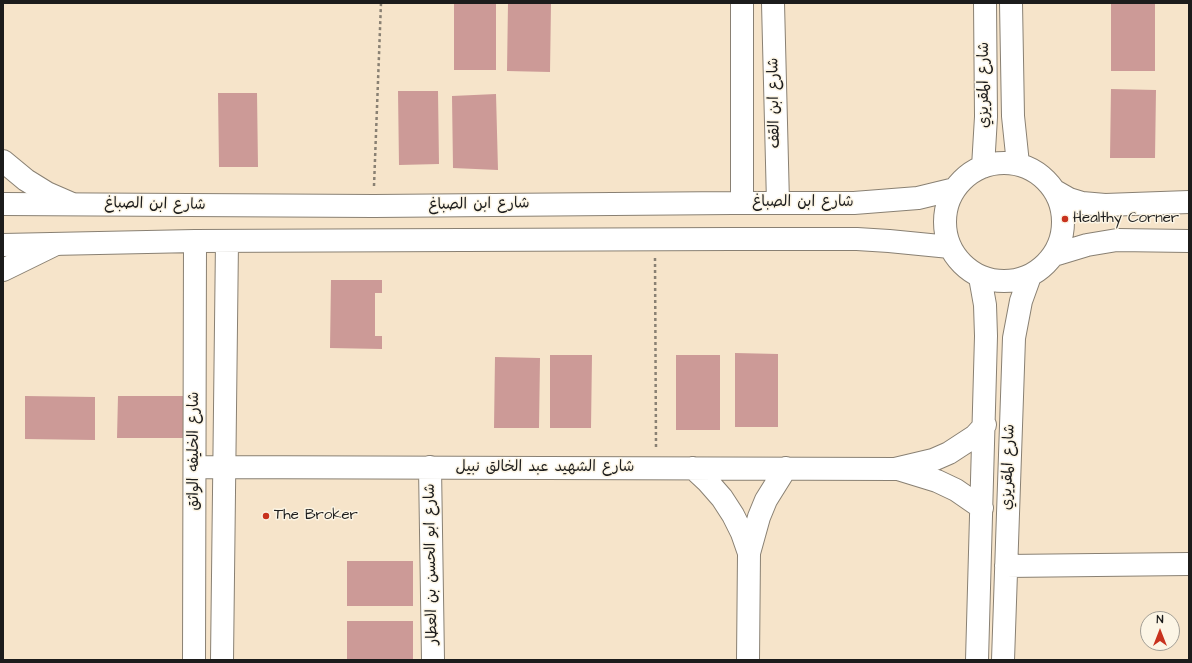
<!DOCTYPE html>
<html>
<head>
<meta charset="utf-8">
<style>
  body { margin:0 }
  #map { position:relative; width:1192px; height:663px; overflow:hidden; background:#f6e4ca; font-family:"Architects Daughter",sans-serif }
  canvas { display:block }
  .frame { position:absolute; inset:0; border:4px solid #1c1c1c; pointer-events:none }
  .north { position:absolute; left:1140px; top:611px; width:40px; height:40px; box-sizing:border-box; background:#fcf5e5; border:1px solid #a29e95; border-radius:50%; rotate:0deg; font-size:11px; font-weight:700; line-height:16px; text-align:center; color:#1c1c1c }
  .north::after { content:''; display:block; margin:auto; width:14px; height:18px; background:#c8321e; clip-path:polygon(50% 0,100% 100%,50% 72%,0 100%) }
</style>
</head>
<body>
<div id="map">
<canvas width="1192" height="663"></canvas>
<div class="frame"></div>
<div class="north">N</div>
</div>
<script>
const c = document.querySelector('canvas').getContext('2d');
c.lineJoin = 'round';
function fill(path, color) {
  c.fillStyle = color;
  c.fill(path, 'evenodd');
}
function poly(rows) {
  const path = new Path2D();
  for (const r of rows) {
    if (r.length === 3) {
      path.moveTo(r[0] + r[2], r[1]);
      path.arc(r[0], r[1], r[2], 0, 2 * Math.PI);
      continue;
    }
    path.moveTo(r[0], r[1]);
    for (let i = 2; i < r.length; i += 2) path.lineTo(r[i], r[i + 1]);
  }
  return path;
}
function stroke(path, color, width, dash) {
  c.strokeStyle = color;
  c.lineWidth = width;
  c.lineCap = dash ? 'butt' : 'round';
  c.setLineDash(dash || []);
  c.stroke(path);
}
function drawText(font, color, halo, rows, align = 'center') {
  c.font = font + ' "Architects Daughter","Playpen Sans Arabic",sans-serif';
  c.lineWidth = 3;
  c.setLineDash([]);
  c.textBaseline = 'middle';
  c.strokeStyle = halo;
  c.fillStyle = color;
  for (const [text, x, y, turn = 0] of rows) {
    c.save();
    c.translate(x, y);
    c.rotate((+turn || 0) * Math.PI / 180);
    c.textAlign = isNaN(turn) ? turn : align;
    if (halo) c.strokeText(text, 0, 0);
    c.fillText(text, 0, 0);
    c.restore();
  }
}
const building = poly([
  [454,3,496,3,496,70,454,70],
  [508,3,551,4,550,72,507,71],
  [1111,3,1155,3,1155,71,1111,71],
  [1111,89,1156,90,1155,158,1110,158],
  [398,91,438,91,439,164,399,165],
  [218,93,257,93,258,167,219,167],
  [496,94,498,170,453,168,452,96],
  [331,280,382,280,382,293,375,293,375,336,382,336,382,349,330,348],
  [735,353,778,354,778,427,735,427],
  [550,355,592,355,591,428,550,428],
  [676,355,720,355,720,430,676,430],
  [495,357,540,358,539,428,494,428],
  [25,396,95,397,95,440,25,439],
  [118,396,185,396,184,438,117,438],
  [347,561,413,561,413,606,347,606],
  [347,621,413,621,413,660,347,660]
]);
const path = poly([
  [374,186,381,3],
  [655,258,656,447]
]);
const minor = poly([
  [742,3,742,203],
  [773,3,778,203],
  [1011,3,1013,116,1018,164],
  [1004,222,59],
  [983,167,986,117,985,3],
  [1055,191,1069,199,1082,203,1105,205,1189,202],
  [3,204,374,206,732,203,854,203,918,198,955,189],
  [3,245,195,241,731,239,857,239,889,241,950,247],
  [1054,255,1087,245,1117,240,1189,241],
  [195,467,895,469,933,460,949,453,975,436,985,425],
  [430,467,433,660],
  [693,468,708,482,722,498,733,515,742,533,749,553],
  [898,469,937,481,956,490,982,508],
  [1006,566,1189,564],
  [194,660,195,241],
  [222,660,227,241],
  [748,660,749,553,759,517,766,500,786,468],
  [977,660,986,336,985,305,980,277],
  [1003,660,1014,338,1021,301,1030,276]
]);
const major = poly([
  [3,161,26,180,47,193,70,203],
  [3,270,56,244]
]);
const markers = [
  [1065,219,4,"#c8321e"],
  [266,516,4,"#c8321e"]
];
const streetNames = [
  ["شارع المقريزي",985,85,-90],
  ["شارع ابن القف",775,103,-91],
  ["شارع ابن الصباغ",803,203],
  ["شارع ابن الصباغ",155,205,1],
  ["شارع ابن الصباغ",479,205,-1],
  ["شارع الخليفه الواثق",195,451,-90],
  ["شارع المقريزي",1009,467,-88],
  ["شارع الشهيد عبد الخالق نبيل",545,468],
  ["شارع ابو الحسن بن العطار",432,564,-91]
];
const poiNames = [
  ["Healthy Corner",1073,219],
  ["The Broker",274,516]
];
fill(building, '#cc9a97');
stroke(minor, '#898073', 24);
stroke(major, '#898073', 24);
stroke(path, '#898073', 2.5, [3, 3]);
stroke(minor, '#fff', 22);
stroke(major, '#fff', 22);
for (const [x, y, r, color] of markers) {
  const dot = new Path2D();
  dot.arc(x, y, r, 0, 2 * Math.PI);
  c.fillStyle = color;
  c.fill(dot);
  stroke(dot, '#fcf5e5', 1.5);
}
drawText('15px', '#1c1c1c', '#fcf5e5', streetNames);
drawText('15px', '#1c1c1c', '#fcf5e5', poiNames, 'left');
</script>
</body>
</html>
